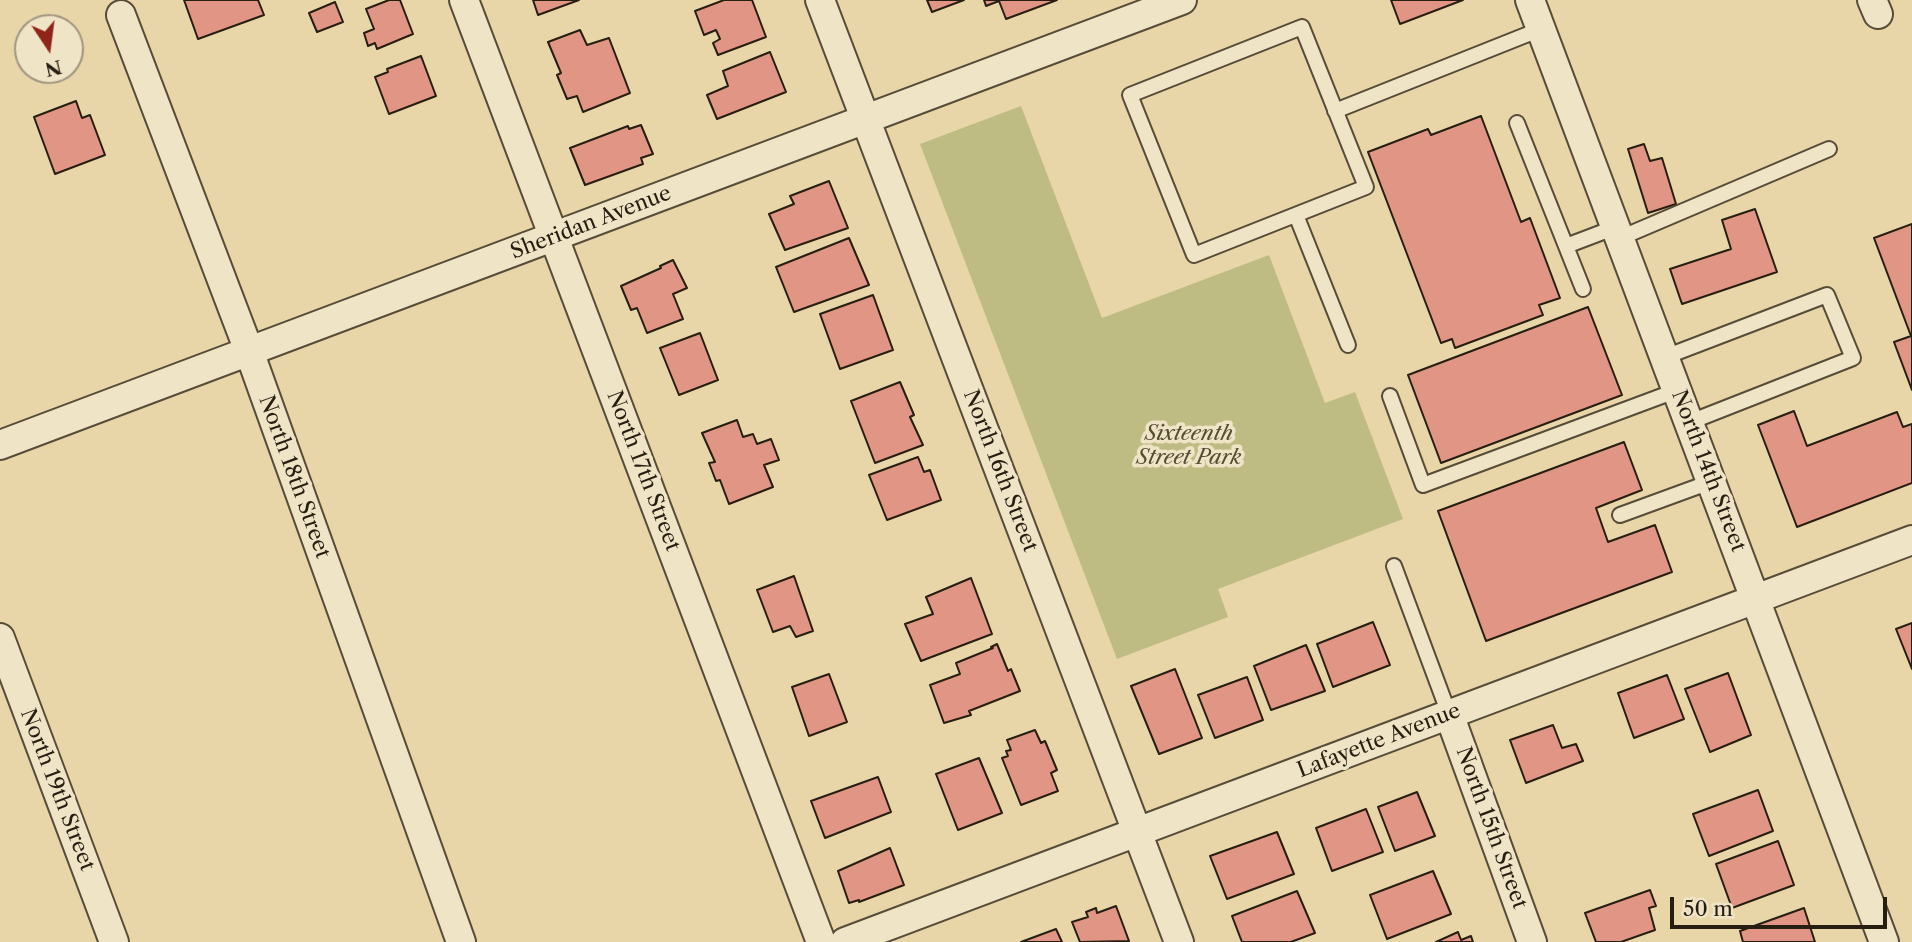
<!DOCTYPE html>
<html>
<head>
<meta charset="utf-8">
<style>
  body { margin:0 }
  #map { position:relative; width:1912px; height:942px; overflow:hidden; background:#e8d6a9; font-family:"Libre Caslon Text",serif }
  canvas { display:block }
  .north { position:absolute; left:14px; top:14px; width:70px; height:70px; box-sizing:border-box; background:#f0e4c7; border:2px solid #a0957f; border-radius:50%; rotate:167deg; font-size:19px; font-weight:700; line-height:28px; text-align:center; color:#271e12 }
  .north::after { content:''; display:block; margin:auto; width:24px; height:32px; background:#8f2418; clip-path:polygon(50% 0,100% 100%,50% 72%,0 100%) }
  .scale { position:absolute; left:1670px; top:897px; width:217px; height:32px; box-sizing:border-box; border:4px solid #271e12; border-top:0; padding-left:9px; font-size:21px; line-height:24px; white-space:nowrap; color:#271e12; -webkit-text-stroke:5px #f0e4c7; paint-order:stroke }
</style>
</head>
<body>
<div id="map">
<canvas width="1912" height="942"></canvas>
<div class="north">N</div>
<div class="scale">50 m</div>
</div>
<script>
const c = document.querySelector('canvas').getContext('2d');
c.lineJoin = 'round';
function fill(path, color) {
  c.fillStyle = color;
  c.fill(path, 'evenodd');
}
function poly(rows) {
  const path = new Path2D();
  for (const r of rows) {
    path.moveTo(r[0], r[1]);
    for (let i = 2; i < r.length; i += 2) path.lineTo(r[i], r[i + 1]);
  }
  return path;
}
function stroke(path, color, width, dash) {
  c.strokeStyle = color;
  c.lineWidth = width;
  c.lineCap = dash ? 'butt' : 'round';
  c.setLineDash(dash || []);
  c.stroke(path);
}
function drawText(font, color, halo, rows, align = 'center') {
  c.font = font + ' "Libre Caslon Text",serif';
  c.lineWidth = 7;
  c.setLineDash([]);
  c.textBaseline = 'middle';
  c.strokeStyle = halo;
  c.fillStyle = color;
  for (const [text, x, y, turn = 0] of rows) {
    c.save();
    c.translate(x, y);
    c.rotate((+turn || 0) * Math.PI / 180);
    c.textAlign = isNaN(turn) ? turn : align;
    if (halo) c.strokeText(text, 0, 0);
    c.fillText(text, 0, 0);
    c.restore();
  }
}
const green = poly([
  [1021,106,1102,318,1269,255,1325,403,1355,392,1403,519,1218,589,1228,617,1117,659,920,144]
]);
const building = poly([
  [184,0,258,0,264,15,198,39,184,0],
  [389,0,400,0,413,34,377,49,375,43,368,46,364,33,374,29,366,9,389,0],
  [533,0,579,0,538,15,533,0],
  [724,0,752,0,766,37,718,55,713,43,720,39,716,30,704,35,695,11,724,0],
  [927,0,964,0,932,12,927,0],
  [984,0,1057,0,1006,19,999,1,986,6,984,0],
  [1391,0,1463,0,1400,24,1391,0],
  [335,2,343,22,317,32,309,13,335,2],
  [580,30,587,45,609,38,630,93,583,112,577,96,567,99,557,75,561,73,548,42,580,30],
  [770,52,786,92,717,119,707,95,728,86,723,71,770,52],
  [421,56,436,96,389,114,375,77,388,72,387,69,421,56],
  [76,101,82,118,90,115,105,155,55,174,34,117,76,101],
  [1481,116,1521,222,1530,218,1560,298,1539,305,1543,315,1455,348,1452,339,1441,343,1368,152,1428,129,1431,135,1481,116],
  [641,125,653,154,641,158,643,164,585,185,570,148,628,126,629,129,641,125],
  [1644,144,1650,161,1662,158,1676,204,1648,213,1628,149,1644,144],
  [829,181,848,228,785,250,769,214,794,204,790,196,829,181],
  [1755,209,1777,272,1682,304,1670,269,1731,249,1722,220,1755,209],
  [1912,224,1912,390,1894,342,1911,336,1874,238,1912,224],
  [849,238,869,285,794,312,776,267,849,238],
  [673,260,687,288,673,294,683,319,647,333,637,308,631,310,621,286,661,268,660,266,673,260],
  [873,295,893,350,840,369,820,314,873,295],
  [1588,307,1622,395,1441,463,1408,375,1588,307],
  [700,333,718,380,679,395,660,348,700,333],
  [900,382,914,415,910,417,923,445,875,463,851,401,900,382],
  [1794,411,1807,446,1897,412,1903,427,1912,424,1912,483,1797,527,1758,425,1794,411],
  [737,420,743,437,753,434,757,444,771,439,779,460,764,465,773,487,729,504,720,480,716,481,709,463,715,462,702,433,737,420],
  [1624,442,1642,490,1596,508,1608,542,1655,525,1672,572,1486,641,1438,511,1624,442],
  [918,457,924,472,930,470,941,500,887,520,869,475,918,457],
  [794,576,813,631,796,637,790,626,773,632,757,590,794,576],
  [971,578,992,634,921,661,905,624,933,614,926,597,971,578],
  [1373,622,1390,665,1333,687,1317,644,1373,622],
  [1912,623,1912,669,1896,629,1912,623],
  [997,644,1008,671,1011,669,1020,691,969,711,971,715,944,723,930,685,960,674,956,663,993,648,991,647,997,644],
  [1306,645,1325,691,1271,710,1254,666,1306,645],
  [1175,669,1202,738,1159,754,1131,686,1175,669],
  [1728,673,1751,735,1710,752,1685,689,1728,673],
  [829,674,847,722,809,736,792,687,829,674],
  [1667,675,1684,719,1634,738,1618,693,1667,675],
  [1247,677,1263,720,1215,738,1198,695,1247,677],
  [1553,725,1562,748,1576,744,1583,761,1526,783,1510,740,1553,725],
  [1035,730,1041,743,1045,741,1057,770,1051,773,1058,791,1021,805,1002,758,1008,756,1006,751,1011,750,1007,740,1035,730],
  [979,758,1002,813,958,830,936,774,979,758],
  [878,777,891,812,825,838,811,801,878,777],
  [1758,790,1773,831,1709,856,1693,814,1758,790],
  [1417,792,1435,836,1395,851,1378,807,1417,792],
  [1366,809,1383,852,1332,871,1316,828,1366,809],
  [1277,832,1294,874,1227,899,1210,856,1277,832],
  [1778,841,1794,885,1732,908,1716,864,1778,841],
  [890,848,904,885,859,902,859,900,849,903,838,871,890,848],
  [1433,871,1451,914,1387,939,1370,895,1433,871],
  [1650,890,1656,906,1649,908,1655,930,1621,942,1596,942,1585,913,1650,890],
  [1297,891,1315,933,1291,942,1242,942,1232,916,1297,891],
  [1116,906,1129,941,1080,942,1072,922,1088,917,1086,912,1096,908,1097,913,1116,906],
  [1804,908,1815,942,1743,942,1740,931,1804,908],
  [1056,929,1062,942,1021,942,1056,929],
  [1458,932,1461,940,1471,936,1473,942,1436,942,1458,932]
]);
const service = poly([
  [1302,27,1366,187,1194,255,1130,95,1302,27],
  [1335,111,1541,29],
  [1517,123,1583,289],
  [1296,215,1348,345],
  [1620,238,1829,149],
  [1566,246,1616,227],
  [1665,357,1827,295,1853,358,1690,422],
  [1390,396,1423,485,1678,390],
  [1620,515,1713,481],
  [1394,566,1449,714]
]);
const minor = poly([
  [464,0,821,942],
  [820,0,1179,942],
  [1530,0,1884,942],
  [1872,0,1878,14],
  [121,15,249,351,461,942],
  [0,445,1182,0],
  [0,638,114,942],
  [1449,714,1532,942],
  [845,942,1912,540]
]);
const streetNames = [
  ["Sheridan Avenue",591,223,-21],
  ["North 17th Street",643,471,69],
  ["North 16th Street",1000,471,69],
  ["North 14th Street",1708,471,69],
  ["North 18th Street",294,477,70],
  ["Lafayette Avenue",1379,741,-21],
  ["North 19th Street",57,790,69],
  ["North 15th Street",1491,828,70]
];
const parkNames = [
  ["Sixteenth",1189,434],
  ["Street Park",1189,458]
];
fill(green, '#bebc83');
fill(building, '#e19585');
stroke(building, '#271e12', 2);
stroke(service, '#574c38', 18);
stroke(minor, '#574c38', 32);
stroke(service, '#f0e4c7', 14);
stroke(minor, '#f0e4c7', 28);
drawText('21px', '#271e12', '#f0e4c7', streetNames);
drawText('italic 21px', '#544d34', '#f0e4c7', parkNames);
</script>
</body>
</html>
